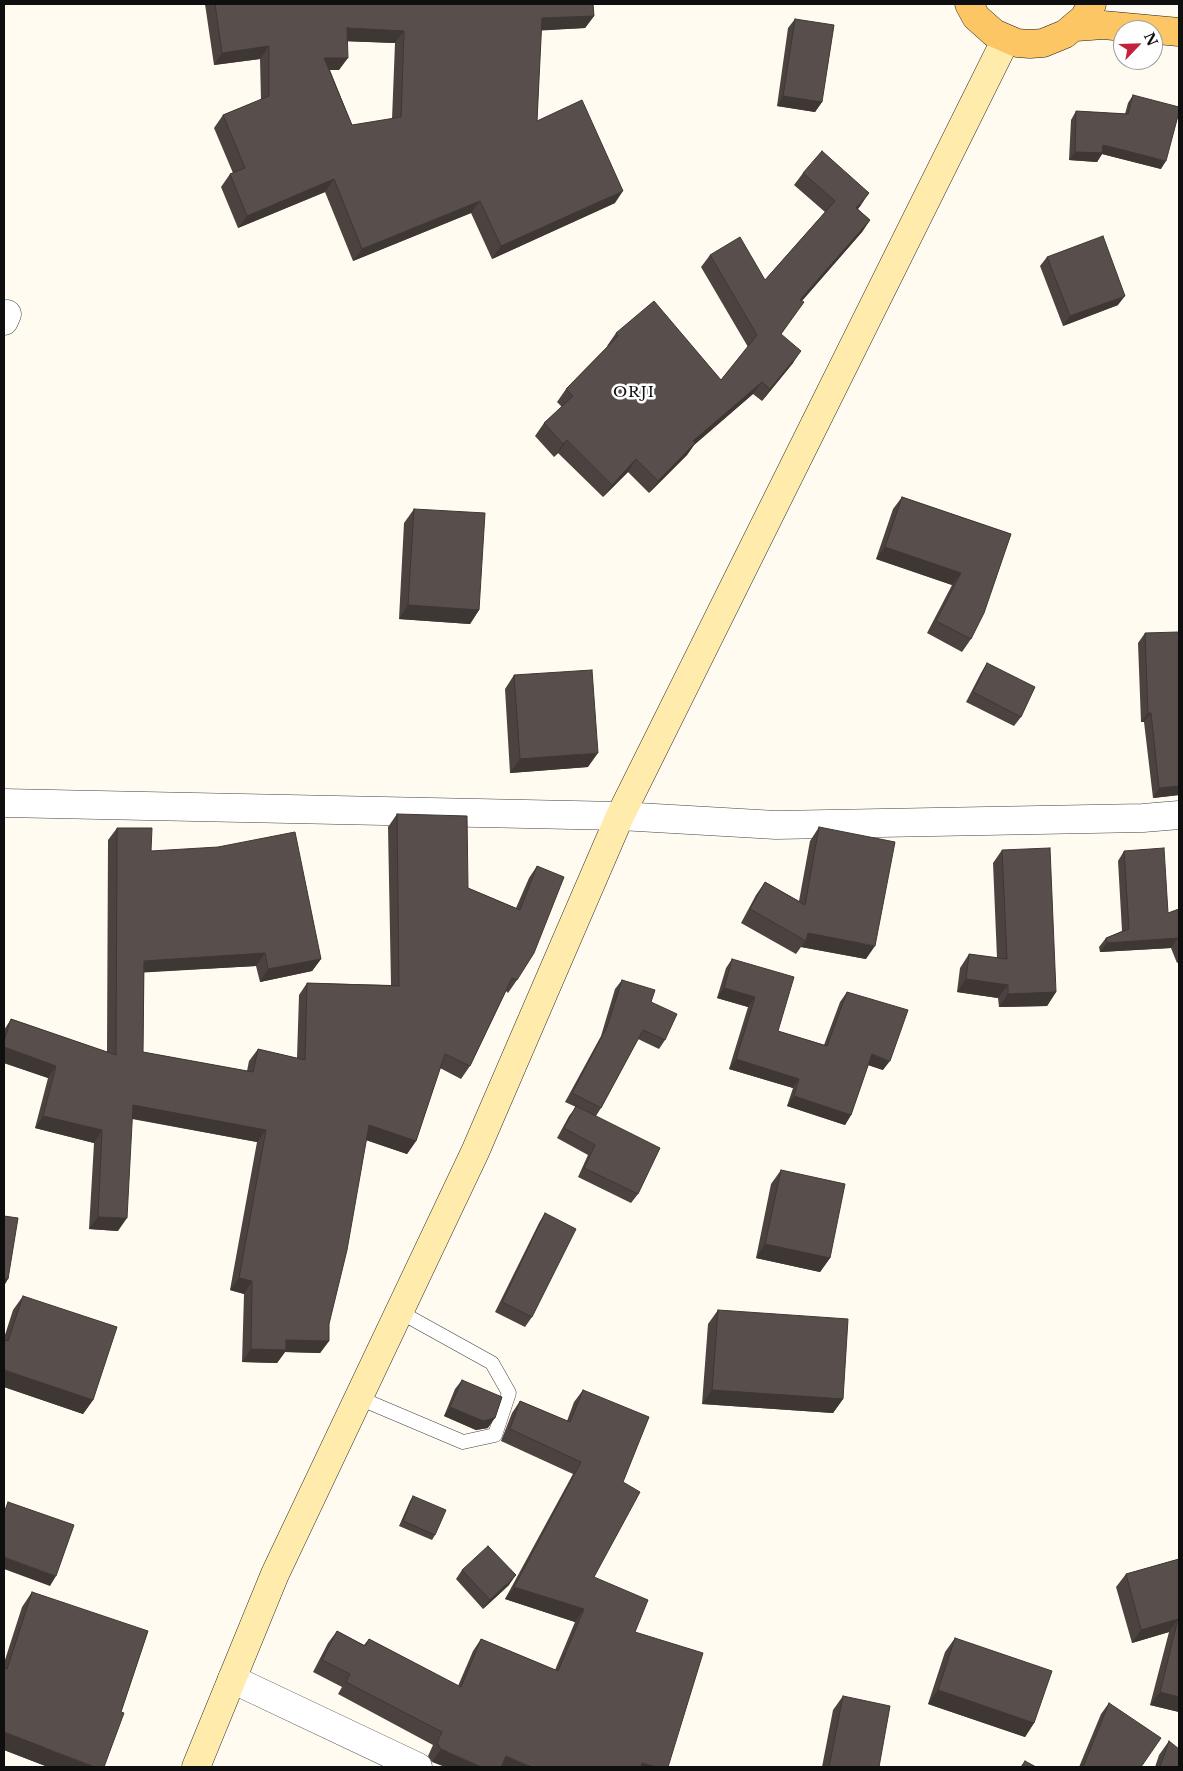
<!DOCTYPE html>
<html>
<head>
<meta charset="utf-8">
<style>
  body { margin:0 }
  #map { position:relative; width:1183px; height:1771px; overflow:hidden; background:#fffbf1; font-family:"Libre Baskerville",serif }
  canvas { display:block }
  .frame { position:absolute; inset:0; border:5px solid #0f0f0f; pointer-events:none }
  .north { position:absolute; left:1113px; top:20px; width:50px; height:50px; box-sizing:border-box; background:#fff; border:1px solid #9f9f9f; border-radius:50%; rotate:66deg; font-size:14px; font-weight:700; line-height:20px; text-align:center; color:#0f0f0f }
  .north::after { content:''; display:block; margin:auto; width:18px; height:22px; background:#c4223c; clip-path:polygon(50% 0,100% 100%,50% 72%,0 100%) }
</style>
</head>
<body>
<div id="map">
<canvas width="1183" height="1771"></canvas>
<div class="frame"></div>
<div class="north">N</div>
</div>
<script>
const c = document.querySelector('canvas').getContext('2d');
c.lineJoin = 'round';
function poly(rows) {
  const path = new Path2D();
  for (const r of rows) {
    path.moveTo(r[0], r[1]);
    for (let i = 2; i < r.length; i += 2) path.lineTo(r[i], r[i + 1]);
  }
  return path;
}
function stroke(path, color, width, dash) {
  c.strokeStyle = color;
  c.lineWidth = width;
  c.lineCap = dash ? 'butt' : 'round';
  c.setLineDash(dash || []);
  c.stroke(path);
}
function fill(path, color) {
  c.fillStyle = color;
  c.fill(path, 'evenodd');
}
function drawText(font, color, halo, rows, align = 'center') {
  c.font = font + ' "Libre Baskerville",serif';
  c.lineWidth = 5;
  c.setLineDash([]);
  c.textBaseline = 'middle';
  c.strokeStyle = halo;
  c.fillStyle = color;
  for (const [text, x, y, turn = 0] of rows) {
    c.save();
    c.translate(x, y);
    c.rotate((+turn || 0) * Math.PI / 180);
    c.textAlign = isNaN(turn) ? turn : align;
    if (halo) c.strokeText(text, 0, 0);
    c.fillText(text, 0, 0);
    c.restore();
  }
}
const service = poly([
  [359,1398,463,1442,495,1435,509,1393,492,1363,400,1312]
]);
const minor = poly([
  [4,321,7,314],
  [4,803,620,816,776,825,1143,818,1179,815],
  [232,1679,418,1767]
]);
const secondary = poly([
  [196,1767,275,1574,475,1152,620,816,1006,39]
]);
const primary = poly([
  [969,4,976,17,994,33,1017,43,1030,44,1043,43,1065,34,1084,18,1092,4],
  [1076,27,1103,25,1179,32]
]);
const wall = poly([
  [205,4,593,4,594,16,585,28,541,30,537,121,615,203,492,259,471,213,353,261,325,192,238,228,221,187,230,174,233,173,214,128,223,115,261,100,260,59,214,65],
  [347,41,395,43,392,119,352,125,330,70,339,70],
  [795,19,822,102,815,112,777,106,788,28],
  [1133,95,1161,169,1102,154,1097,162,1069,160,1071,120,1076,111,1125,114,1128,103],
  [803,173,861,205,858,209,870,220,862,232,802,301,781,334,793,363,762,401,753,394,694,445,687,455,649,493,628,472,603,497,558,453,554,457,535,436,544,423,562,407,557,402,566,389,608,346,607,346,616,333,721,380,748,347,701,267,710,255,765,280,825,212,794,185],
  [1047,257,1118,305,1063,326,1040,266],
  [902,497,1011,534,971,639,962,652,927,633,952,585,876,559,893,509],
  [414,509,479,610,470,624,399,619,404,523],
  [1145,633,1179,795,1153,798,1144,722,1141,722,1138,643],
  [987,663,1021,717,1014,726,966,702,981,673],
  [514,675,588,767,510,773,505,689],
  [397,814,468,888,516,908,529,878,537,866,517,980,508,993,506,991,470,1066,461,1079,440,1068,416,1141,407,1154,366,1140,329,1324,329,1341,320,1353,285,1352,277,1363,242,1362,244,1294,230,1290,257,1142,132,1119,118,1231,89,1229,94,1143,35,1128,48,1078,4,1063,4,1030,11,1019,107,1052,108,840,117,828,151,851,321,959,312,971,260,982,256,966,144,972,143,1052,247,1071,249,1061,258,1049,297,1058,299,995,307,983,391,985,388,827],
  [819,827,866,959,801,947,796,954,741,923,756,895,765,882,799,901,810,841],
  [1002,850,1056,992,1047,1006,999,1007,998,998,957,992,960,968,969,954,997,958,993,863],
  [1124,851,1168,913,1179,909,1179,962,1177,963,1171,948,1100,952,1099,947,1106,938,1122,931,1118,861],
  [732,959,778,1031,824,1045,840,1002,847,992,883,1070,868,1065,851,1115,845,1125,787,1106,793,1088,729,1069,748,1007,717,998,726,968],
  [622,980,651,1002,665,1040,659,1049,638,1039,601,1108,596,1116,638,1194,631,1203,578,1177,588,1155,557,1138,569,1116,576,1107,565,1102,601,1036,615,989],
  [781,1170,830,1258,820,1272,756,1258,771,1184],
  [545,1213,532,1317,525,1327,495,1312,539,1223],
  [23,1296,93,1400,83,1414,4,1387,4,1338,13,1310],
  [718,1310,843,1399,833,1413,702,1404,708,1324],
  [462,1380,488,1428,476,1430,444,1416,455,1389],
  [583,1390,623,1482,594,1577,635,1632,432,1762,428,1756,433,1745,338,1694,342,1687,313,1672,328,1643,337,1631,364,1645,369,1639,458,1686,473,1651,481,1639,555,1670,575,1622,505,1599,573,1474,501,1441,512,1413,520,1401,567,1421,574,1402],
  [413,1496,435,1535,432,1540,399,1526,410,1501],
  [1179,1559,1179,1712,1150,1705,1169,1632,1132,1643,1116,1587,1126,1574],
  [462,1570,509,1585,483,1609,456,1579],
  [32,1592,48,1767,4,1750,4,1663,22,1607],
  [955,1638,1034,1723,1025,1737,928,1704,945,1652],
  [843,1696,879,1767,822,1767,833,1710],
  [1109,1703,1141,1767,1079,1767,1101,1714],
  [1169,1741,1179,1767,1155,1767,1159,1755]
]);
const shadedWall = poly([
  [594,16,585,28,533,31,542,18],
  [347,28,404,31,395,43,338,41],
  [269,46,260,59,214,65,222,53],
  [324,58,348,58,339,70,316,70],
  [783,96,822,102,815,112,777,106],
  [1103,145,1166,161,1161,169,1102,154,1097,162,1069,160,1075,152],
  [334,179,325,192,238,228,247,216],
  [623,191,615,203,492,259,501,246],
  [869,193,861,205,848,220,856,208],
  [480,201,471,213,353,261,362,249],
  [870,220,862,232,792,312,800,300],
  [1125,296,1118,305,1063,326,1070,316],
  [801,351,793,363,762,401,770,389],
  [762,382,753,394,694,445,687,455,649,493,658,481,693,441],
  [567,440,558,453,554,457,563,444],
  [636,459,628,472,603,497,612,485],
  [885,547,961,573,952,585,876,559],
  [408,605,479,610,470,624,399,619],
  [1148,713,1151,713,1144,722,1141,722],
  [598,753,588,767,510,773,520,759],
  [1179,786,1179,795,1153,798,1159,788],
  [808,933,875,946,866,959,801,947,806,941],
  [1178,938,1171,948,1100,952,1107,943],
  [265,953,256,966,135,973,144,961],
  [321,959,312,971,260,982,268,969],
  [966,979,1008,985,998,998,957,992],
  [724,988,755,997,748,1007,717,998],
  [1056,992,1047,1006,999,1007,1008,994],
  [4,1047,56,1066,48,1078,4,1063],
  [872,1054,890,1061,883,1070,865,1064],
  [736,1059,799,1079,793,1088,729,1069],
  [794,1096,851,1115,845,1125,787,1106],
  [133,1105,266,1130,257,1142,124,1117],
  [43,1116,102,1130,94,1143,35,1128],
  [369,1125,416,1141,407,1154,360,1138],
  [98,1217,127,1218,118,1231,89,1229],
  [765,1244,830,1258,820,1272,756,1258],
  [239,1278,252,1281,244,1294,230,1290],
  [4,1279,8,1279,4,1286],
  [286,1340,329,1341,320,1353,285,1352,277,1363,242,1362,251,1349],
  [4,1370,93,1400,83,1414,4,1387],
  [712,1390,843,1399,833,1413,702,1404],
  [450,1407,495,1418,488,1428,476,1430,444,1416],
  [4,1557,56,1576,50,1586,4,1569],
  [516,1575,509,1585,483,1609,490,1600],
  [514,1587,584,1609,575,1622,505,1599],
  [1178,1619,1169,1632,1132,1643,1141,1630],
  [938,1690,1034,1723,1025,1737,928,1704],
  [1160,1692,1179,1697,1179,1712,1150,1705],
  [4,1732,95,1767,48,1767,4,1750],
  [441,1749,482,1767,445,1767,432,1762],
  [506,1756,532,1767,498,1767],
  [642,1763,657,1767,639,1767]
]);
const building = poly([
  [215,4,593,4,594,16,542,18,537,121,582,100,623,191,501,246,480,201,362,249,334,179,247,216,230,174,245,168,223,115,269,96,269,46,222,53,215,4],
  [347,28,404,31,401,117,352,125,324,58,348,58,347,28],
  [795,19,834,25,822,102,783,96,795,19],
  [1133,95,1179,107,1179,112,1166,161,1103,145,1102,153,1075,152,1076,111,1128,114,1133,95],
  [822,151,869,193,856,208,870,220,800,300,804,302,781,334,801,351,770,389,762,382,693,441,695,443,658,481,636,459,612,485,567,440,563,444,544,423,573,396,566,389,618,336,616,333,654,301,721,380,757,335,710,255,740,237,765,280,835,201,803,173,822,151],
  [1103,236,1125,296,1070,316,1047,257,1103,236],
  [902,497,1011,534,984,613,971,639,936,621,961,573,885,547,902,497],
  [414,509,485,513,479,610,408,605,414,509],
  [1179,632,1179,786,1159,788,1151,713,1148,713,1145,633,1179,632],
  [987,663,1035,687,1021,717,973,692,987,663],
  [592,670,598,753,520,759,514,675,592,670],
  [397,814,467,816,468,888,520,910,537,866,564,877,534,953,517,980,512,978,470,1066,445,1054,416,1141,369,1125,347,1250,329,1324,329,1341,286,1340,286,1350,251,1349,252,1281,239,1278,266,1130,133,1105,127,1218,98,1217,102,1130,43,1116,56,1066,4,1047,4,1041,11,1019,116,1055,117,828,152,828,151,851,218,847,295,832,321,959,268,969,265,953,144,961,143,1052,253,1072,258,1049,305,1060,307,983,399,986,397,814],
  [819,827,895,842,875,946,808,933,806,941,750,909,765,882,805,905,819,827],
  [1050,848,1056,992,1008,994,1008,985,966,979,969,954,1007,959,1002,850,1050,848],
  [1164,848,1168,913,1179,909,1179,941,1178,938,1107,943,1106,938,1129,929,1124,851,1164,848],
  [732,959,794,977,778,1031,827,1046,847,992,908,1010,890,1061,872,1054,851,1115,794,1096,799,1079,736,1059,755,997,724,988,732,959],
  [622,980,655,990,651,1002,677,1014,665,1040,643,1030,601,1108,572,1093,607,1027,622,980],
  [576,1106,660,1148,638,1194,584,1168,595,1145,564,1128,576,1106],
  [781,1170,845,1184,830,1258,765,1244,781,1170],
  [545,1213,576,1229,532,1317,502,1302,545,1213],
  [4,1216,18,1218,8,1279,4,1279,4,1216],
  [23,1296,117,1327,93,1400,4,1370,4,1340,8,1341,23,1296],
  [718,1310,848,1319,843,1399,712,1390,718,1310],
  [462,1380,502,1397,495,1418,483,1421,450,1407,462,1380],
  [583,1390,649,1417,623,1482,640,1492,594,1577,648,1600,635,1632,703,1653,668,1767,657,1767,642,1763,641,1767,532,1767,506,1756,501,1767,482,1767,441,1749,437,1743,442,1732,346,1682,350,1674,322,1660,337,1631,365,1646,369,1639,461,1687,481,1639,558,1671,584,1609,514,1587,581,1462,510,1429,520,1401,570,1422,583,1390],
  [413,1496,446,1510,435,1535,403,1521,413,1496],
  [8,1502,74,1525,56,1576,4,1557,4,1513,8,1502],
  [488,1546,516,1575,490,1600,462,1570,488,1546],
  [1179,1559,1179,1697,1160,1692,1178,1619,1141,1630,1126,1574,1179,1559],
  [32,1592,148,1631,121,1712,124,1713,104,1767,95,1767,4,1732,4,1668,7,1669,32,1592],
  [955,1638,1052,1671,1034,1723,938,1690,955,1638],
  [843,1696,890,1706,879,1767,829,1767,843,1696],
  [1109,1703,1161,1738,1141,1767,1083,1767,1109,1703],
  [1169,1741,1179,1749,1179,1767,1160,1767,1169,1741],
  [1025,1761,1036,1767,1021,1767,1025,1761]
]);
const quarterNames = [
  ["ORJI",634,393]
];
stroke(service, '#424242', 15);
stroke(minor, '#424242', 29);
stroke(secondary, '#313131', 29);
stroke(primary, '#202020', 29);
stroke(service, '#fff', 14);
stroke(minor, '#fff', 28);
stroke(secondary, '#ffecac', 28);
stroke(primary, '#fcc664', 28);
fill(wall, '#4c4340');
fill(shadedWall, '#3e3734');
fill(building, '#584e4b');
stroke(building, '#3e3734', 1);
c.letterSpacing = '1px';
drawText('15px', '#0f0f0f', '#fff', quarterNames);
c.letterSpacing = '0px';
</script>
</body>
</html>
